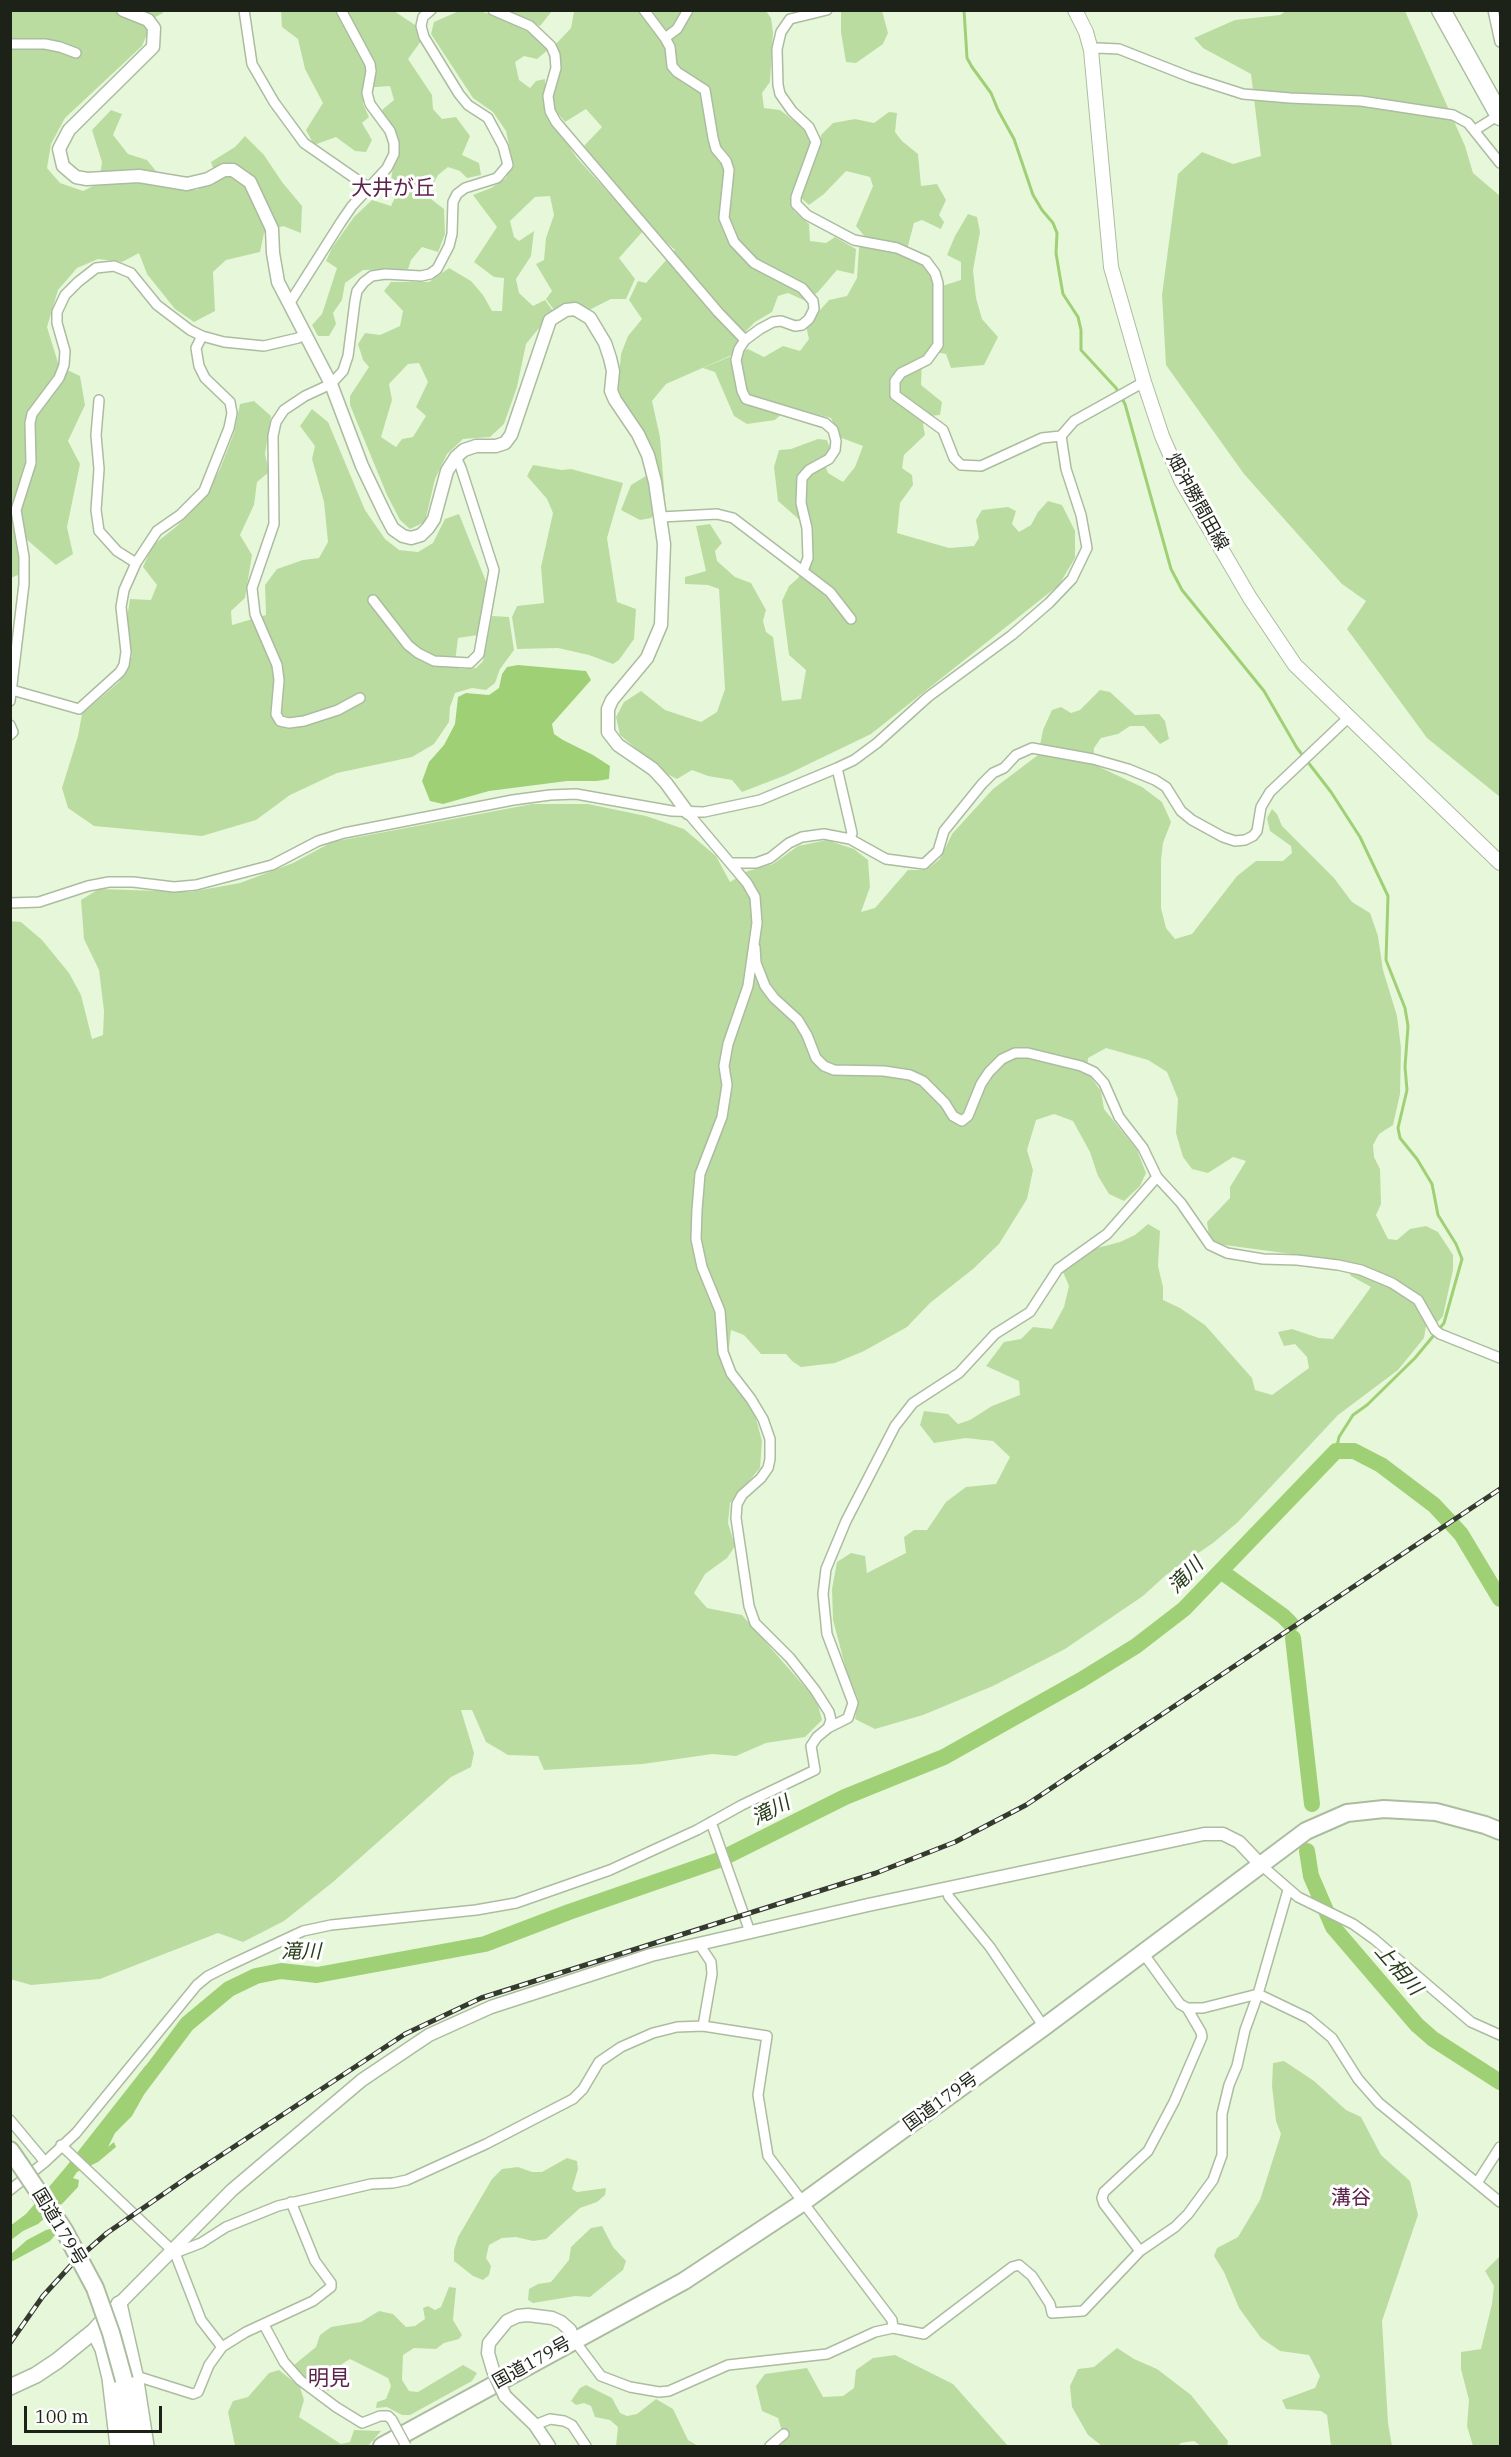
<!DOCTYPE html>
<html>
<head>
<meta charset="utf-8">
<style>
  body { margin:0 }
  #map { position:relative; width:1511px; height:2457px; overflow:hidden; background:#e7f8da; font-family:"IBM Plex Serif",serif }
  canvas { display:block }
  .frame { position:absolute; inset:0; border:12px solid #1c2217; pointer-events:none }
  .scale { position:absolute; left:24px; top:2406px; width:138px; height:27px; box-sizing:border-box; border:3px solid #1c2217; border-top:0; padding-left:8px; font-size:18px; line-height:21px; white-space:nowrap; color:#1c2217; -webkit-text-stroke:4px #fefefe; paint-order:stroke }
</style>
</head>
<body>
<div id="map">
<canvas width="1511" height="2457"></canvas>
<div class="frame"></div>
<div class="scale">100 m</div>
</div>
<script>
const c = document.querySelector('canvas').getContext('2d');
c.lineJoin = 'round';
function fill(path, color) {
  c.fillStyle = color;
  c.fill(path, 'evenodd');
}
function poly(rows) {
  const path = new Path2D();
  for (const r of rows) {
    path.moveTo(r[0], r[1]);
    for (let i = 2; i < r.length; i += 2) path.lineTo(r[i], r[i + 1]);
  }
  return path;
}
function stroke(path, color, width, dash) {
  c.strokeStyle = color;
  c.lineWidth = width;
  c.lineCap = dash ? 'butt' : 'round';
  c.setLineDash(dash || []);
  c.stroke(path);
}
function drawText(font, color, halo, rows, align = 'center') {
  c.font = font + ' "IBM Plex Serif","Noto Sans JP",serif';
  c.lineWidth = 6;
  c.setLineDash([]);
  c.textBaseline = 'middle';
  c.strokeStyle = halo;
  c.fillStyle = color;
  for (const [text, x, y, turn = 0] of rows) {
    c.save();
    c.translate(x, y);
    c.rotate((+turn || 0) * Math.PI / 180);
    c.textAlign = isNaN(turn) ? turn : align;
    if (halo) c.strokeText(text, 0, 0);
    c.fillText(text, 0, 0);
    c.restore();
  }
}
const green = poly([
  [10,11,163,11,163,13,144,23,148,32,142,46,65,118,51,144,47,168,60,183,83,191,99,183,102,162,92,130,111,110,122,114,113,135,128,154,147,160,168,186,197,190,217,179,211,162,235,147,245,136,264,155,282,182,302,206,301,233,283,226,264,233,260,252,226,260,213,272,215,311,194,322,175,309,147,274,139,253,122,262,98,259,77,268,58,290,47,327,59,366,80,376,85,405,68,441,80,464,67,527,73,554,56,565,17,531,20,574,11,578],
  [281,11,394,11,415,25,421,41,408,59,432,95,433,109,442,119,456,117,470,136,462,155,479,163,481,175,467,178,460,171,448,167,438,175,427,196,444,209,445,234,438,252,422,247,411,260,408,269,363,270,345,283,342,300,333,313,336,324,329,336,318,336,312,325,322,314,337,268,326,261,332,248,354,217,372,200,391,206,399,189,391,182,393,165,387,123,382,110,394,100,390,86,364,88,363,104,369,117,362,123,372,140,366,152,355,151,336,137,314,145,306,130,323,103,305,69,298,39,282,27],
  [459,11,479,11,497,16,534,35,549,49,537,59,524,56,515,62,519,80,530,88,536,81,545,79,546,110,555,126,577,158,643,231,619,258,635,279,626,299,611,299,589,310,574,306,554,310,546,299,552,291,536,264,544,260,546,238,554,215,550,196,535,197,510,221,514,237,519,241,534,231,531,256,516,279,519,293,533,306,545,300,553,311,526,344,517,387,504,424,490,437,463,439,447,454,435,479,425,522,410,529,400,520,387,495,350,405,350,396,369,367,363,360,358,344,365,333,380,335,400,326,403,311,384,291,391,282,429,282,449,268,471,281,483,295,492,311,502,311,504,278,494,277,474,262,497,227,473,195,491,188,506,178,513,164,506,131,493,112,473,98,431,34,434,22],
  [419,363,428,382,416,407,426,416,413,437,402,439,396,447,381,437,392,400,389,384,408,364],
  [508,11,552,11,540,26],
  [569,11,766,11,771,18,773,32,770,82,762,93,764,108,780,110,798,124,810,136,811,149,790,200,794,211,809,224,810,241,826,243,835,237,856,249,854,274,837,270,818,292,806,301,788,293,778,296,772,312,755,322,739,338,732,355,666,384,652,401,660,437,665,500,651,518,640,520,621,510,631,485,646,476,654,465,622,405,618,387,621,354,628,336,642,319,629,300,638,281,646,283,675,250,647,225,584,146,602,127,586,109,565,122,553,108,553,85,560,62,555,45,571,28,574,12],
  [841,11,882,11,888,33,883,44,856,63,846,62,841,32],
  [1286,11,1405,11,1465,146,1473,173,1500,196,1500,797,1427,738,1347,629,1366,601,1342,584,1244,474,1166,365,1162,295,1178,174,1202,152,1233,164,1261,156,1251,74,1203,48,1194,38,1235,20,1280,15],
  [889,112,897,113,895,132,902,141,918,154,921,186,937,184,946,200,939,215,944,222,941,229,922,220,914,223,905,257,925,267,933,280,942,286,961,280,961,262,947,255,955,236,968,214,977,217,980,232,973,270,976,298,982,319,998,337,984,365,951,368,946,354,931,351,922,360,921,385,942,402,940,415,929,416,923,424,925,435,904,455,902,468,912,475,913,485,900,503,897,533,949,548,974,546,979,538,976,520,982,510,1008,507,1016,511,1012,524,1019,532,1031,525,1038,512,1048,501,1062,505,1075,531,1075,558,1059,585,871,734,786,775,742,792,732,780,708,776,692,770,677,779,665,773,620,735,616,717,624,702,641,691,665,710,701,722,717,712,725,689,719,589,708,585,685,584,685,577,706,571,696,526,710,524,722,543,715,551,717,561,735,577,751,583,766,610,763,621,766,632,773,637,782,701,801,699,806,670,789,655,782,601,789,586,798,578,812,554,810,529,778,501,774,467,779,450,791,449,818,439,827,440,831,451,823,460,828,473,843,482,855,467,863,446,839,437,831,418,789,407,775,420,747,424,734,416,715,372,703,368,748,349,764,357,783,346,800,351,809,339,806,326,829,300,847,296,857,278,859,248,866,238,856,226,873,186,870,177,846,171,824,194,809,205,800,197,819,151,821,135,833,123,855,119,874,123],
  [254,401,271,416,265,454,269,472,257,482,254,505,240,535,252,555,245,598,231,611,232,625,266,615,265,585,277,569,303,560,319,558,328,542,324,502,312,459,315,446,300,426,312,409,328,422,365,510,385,539,399,550,418,552,433,543,445,519,459,514,487,584,478,635,458,638,455,662,459,669,476,668,483,661,492,616,509,617,514,650,500,669,495,683,486,690,472,688,455,693,450,707,449,722,434,744,412,757,337,773,290,795,256,820,202,836,94,826,68,808,62,788,78,736,82,714,119,682,132,656,126,624,130,599,151,600,157,585,143,567,152,546,177,526,204,498,220,469,234,433,240,404],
  [533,465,562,470,571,469,623,483,607,538,617,602,636,609,634,639,619,660,613,664,589,655,558,648,517,649,512,617,517,606,544,603,541,567,553,513,547,499,527,476],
  [1100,690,1110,692,1135,715,1159,714,1165,721,1169,739,1160,744,1144,726,1130,726,1118,734,1101,738,1094,748,1093,764,1142,787,1162,802,1171,822,1163,843,1161,860,1161,908,1166,928,1175,939,1192,934,1237,876,1256,861,1283,861,1292,853,1291,846,1270,831,1267,818,1272,809,1277,814,1282,826,1334,878,1352,902,1370,913,1378,936,1383,970,1397,1016,1401,1048,1400,1094,1393,1125,1379,1134,1373,1145,1374,1157,1380,1169,1381,1204,1376,1215,1388,1239,1397,1240,1410,1229,1426,1226,1438,1232,1453,1255,1453,1270,1443,1316,1438,1322,1433,1320,1426,1326,1424,1338,1398,1370,1338,1415,1238,1522,1213,1543,1166,1575,1143,1596,1065,1649,993,1686,923,1715,875,1729,855,1719,858,1699,847,1673,833,1620,832,1589,837,1562,851,1553,865,1556,867,1573,906,1553,904,1537,914,1530,927,1530,946,1502,966,1487,996,1484,1010,1457,993,1441,966,1438,934,1443,920,1425,924,1411,948,1414,958,1424,970,1420,992,1406,1020,1395,1019,1381,986,1366,1004,1342,1021,1339,1033,1327,1052,1329,1064,1307,1069,1286,1063,1272,1074,1259,1097,1248,1120,1242,1135,1235,1148,1224,1160,1231,1158,1266,1163,1287,1163,1300,1180,1308,1205,1325,1252,1378,1255,1390,1272,1395,1309,1368,1307,1357,1295,1344,1284,1346,1278,1332,1292,1329,1319,1338,1333,1339,1371,1287,1351,1276,1343,1261,1210,1243,1207,1222,1230,1198,1230,1187,1246,1161,1233,1157,1208,1173,1192,1169,1183,1157,1176,1133,1178,1099,1167,1072,1148,1060,1106,1048,1088,1058,1087,1072,1101,1091,1104,1109,1137,1150,1146,1173,1140,1186,1124,1201,1109,1194,1098,1176,1090,1152,1073,1121,1054,1114,1036,1120,1027,1150,1033,1170,1027,1199,999,1244,973,1269,930,1303,907,1327,864,1351,835,1363,801,1367,792,1361,786,1354,761,1354,744,1335,731,1330,728,1355,735,1384,754,1411,762,1441,760,1468,730,1503,728,1523,735,1546,727,1558,705,1574,694,1593,707,1608,742,1615,817,1701,822,1720,805,1737,766,1743,736,1756,712,1754,643,1764,544,1770,538,1756,508,1755,486,1742,472,1710,461,1710,474,1753,471,1767,451,1777,333,1882,284,1921,243,1942,218,1933,100,1979,31,1985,10,1979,10,921,21,922,42,940,69,973,81,995,92,1039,103,1035,104,1011,99,970,84,939,81,900,99,889,190,892,240,883,293,863,332,842,532,804,588,804,646,816,684,829,716,856,730,882,748,871,773,864,798,846,827,840,854,849,868,860,870,887,861,912,875,908,908,870,926,870,940,859,952,834,993,789,1038,755,1043,730,1052,710,1061,707,1071,713,1080,710],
  [1284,2061,1314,2081,1346,2110,1361,2117,1381,2155,1410,2181,1418,2215,1382,2321,1388,2423,1392,2446,1331,2446,1327,2415,1321,2411,1286,2409,1282,2400,1315,2388,1320,2376,1309,2355,1280,2351,1261,2338,1239,2308,1224,2272,1214,2256,1217,2248,1238,2237,1260,2200,1281,2134,1276,2121,1272,2086,1273,2063],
  [567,2158,577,2161,578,2169,572,2189,577,2192,606,2188,605,2195,597,2202,580,2208,546,2239,533,2241,516,2237,502,2238,489,2245,486,2258,491,2266,489,2275,483,2280,473,2276,454,2261,454,2250,458,2237,492,2179,502,2169,518,2167,532,2172,542,2172],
  [602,2226,613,2247,626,2261,623,2270,590,2297,575,2296,533,2303,528,2300,529,2289,538,2284,551,2282,569,2260,571,2247,591,2228],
  [1500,2256,1500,2446,1473,2446,1467,2426,1469,2400,1461,2369,1461,2352,1481,2349,1492,2304,1494,2286,1485,2271],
  [449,2287,456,2288,453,2320,462,2335,459,2339,444,2343,436,2349,414,2348,403,2355,402,2380,409,2391,418,2392,463,2365,477,2373,472,2381,410,2415,402,2415,387,2407,376,2408,377,2402,386,2399,391,2386,388,2378,350,2359,339,2366,333,2380,335,2387,328,2391,311,2382,299,2372,294,2365,316,2347,320,2335,331,2327,361,2322,379,2311,393,2314,406,2327,415,2326,425,2319,423,2308,428,2306,435,2310,441,2307],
  [1117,2348,1134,2359,1157,2369,1191,2395,1228,2441,1227,2446,1201,2446,1194,2441,1181,2443,1178,2446,1102,2446,1088,2435,1072,2407,1070,2386,1078,2369,1094,2367],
  [895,2355,953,2384,1008,2446,781,2446,782,2431,778,2418,762,2411,756,2386,765,2374,807,2368,823,2397,843,2396,854,2388,856,2370,873,2358],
  [279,2370,300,2387,304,2400,299,2417,341,2444,350,2442,354,2430,381,2431,368,2446,235,2446,228,2412,233,2401,248,2397,269,2373],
  [586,2385,612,2398,620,2413,627,2416,637,2414,656,2399,673,2409,688,2440,698,2446,616,2446,618,2427,610,2420,595,2417,591,2406,584,2403,576,2405,571,2401,580,2388]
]);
const water = poly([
  [518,665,586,671,591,680,552,724,554,734,563,740,593,755,610,766,609,779,597,781,567,781,489,791,443,804,430,801,422,781,429,762,444,745,455,724,458,697,466,693,489,695,499,688,502,674,507,667],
  [146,2065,155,2075,132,2116,115,2133,108,2147,114,2142,116,2147,98,2162,77,2172,73,2178,79,2180,78,2187,63,2203,38,2224,23,2231,11,2240,10,2226,26,2214,65,2168],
  [54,2228,58,2232,50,2241,11,2262,11,2254,27,2240,46,2230]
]);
const stream = poly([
  [964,10,967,58,972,67,991,93,998,110,1014,139,1033,195,1042,210,1053,223,1057,233,1056,253,1060,277,1063,294,1078,317,1081,330,1081,350,1116,388,1125,404,1171,569,1182,590,1264,691,1297,748,1331,792,1360,837,1388,896,1386,960,1405,1008,1408,1026,1405,1067,1407,1090,1398,1128,1400,1138,1417,1159,1432,1184,1438,1215,1456,1244,1462,1259,1444,1323,1415,1358,1367,1405,1353,1415,1339,1437,1336,1451]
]);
const river = poly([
  [1222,1572,1283,1616,1291,1624],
  [1293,1638,1312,1804],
  [1307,1851,1311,1876,1333,1927,1417,2025,1433,2039,1500,2082],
  [139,2088,187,2024,229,1989,256,1976,281,1971,317,1975,485,1944,569,1912,719,1860,845,1797,944,1757,1081,1680,1136,1646,1184,1609,1336,1451,1354,1451,1381,1465,1434,1505,1461,1534,1500,1599]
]);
const minor = poly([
  [244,10,252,64,274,102,304,143,369,188],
  [493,10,530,26,551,46,555,55,556,68,548,96,550,111,556,122,718,312,745,340],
  [644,10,665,38,670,47,672,66,677,72,705,90,713,138,716,149,726,161,729,170,724,218,734,242,754,263,802,288,813,301,814,309,809,319,802,325,795,326,781,321,773,322,760,329,745,340,739,349,736,360,742,391,746,399,825,423,833,430,836,441,835,450,829,459,809,470,802,478,801,503,807,528,808,558,803,571],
  [827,10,790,19,781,32,777,49,778,85,780,94,792,111,809,127,816,142,796,197,796,204,807,215,854,240,897,248,926,261,935,273,938,283,938,345,927,360,901,373,895,381,895,395,943,430,954,458,961,465,981,466,1042,438,1061,436],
  [1493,10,1500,42],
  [665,38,677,29,688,10],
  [10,44,45,44,60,47,76,53],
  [1091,50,1098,48,1119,49,1190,77,1243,94,1290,98,1361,101,1453,115,1468,123,1500,163],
  [1475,130,1491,120],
  [289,304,341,222,352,206,387,168,394,154,394,143,390,131,370,104,367,93,371,71,370,64,341,10],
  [99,400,96,435,99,469,96,510,99,531,117,551,136,563],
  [661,517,717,514,733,518,830,592,851,619],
  [373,600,408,645,418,653,434,661,470,663,479,654,494,570,461,468,456,457],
  [12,690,79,709,120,672,124,665,126,652,121,607,124,590,136,563,157,531,180,515,204,491,229,428,232,413,230,402,205,378,199,366,196,348,202,336],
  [360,698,338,710,304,721,289,723,280,721,276,714,279,680,277,665,255,614,252,588,274,524,273,436,276,422,284,410,305,396,331,384,343,371,348,356,355,301,357,291,364,282,372,276,385,274,421,276,430,274,437,269,449,246,452,234,453,202,457,194,465,188,497,178,508,165,503,146,488,118,468,105,459,94,424,37,421,26,423,17,431,10],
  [10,701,24,584,24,557,16,510,31,463,30,423,32,414,59,378,64,365,65,351,57,323,57,312,65,295,78,282,96,268,114,266,131,273,157,305,190,330,202,336,224,342,264,346,298,338,305,334],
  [10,725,13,732,10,735],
  [837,768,852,833,850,839],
  [688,813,747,883,755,897,757,923,748,986,728,1044,724,1066,727,1085,722,1117,700,1174,697,1210,696,1239,702,1267,720,1311,723,1352,731,1373,751,1399,763,1419,770,1439,770,1459,768,1468,761,1478,742,1495,737,1504,736,1518,749,1606,755,1623,790,1658,815,1690,829,1712,831,1720,828,1728],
  [731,863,756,863,770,858,789,843,802,837,824,834,850,839,886,859,924,864,938,851,944,831,982,784,993,773,1004,768,1016,755,1032,748,1093,759,1128,769,1155,780,1166,787,1181,811,1192,820,1223,837,1235,841,1245,840,1253,836,1257,831,1261,807,1270,792,1348,718],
  [10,903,39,902,88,886,109,882,133,882,174,887,196,885,272,865,318,841,344,833,513,800,550,795,576,794,672,811,704,812,760,800,837,768,854,760,877,743,928,697,1012,635,1049,603,1072,579,1087,548,1081,515,1066,469,1061,436,1074,421,1144,382],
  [755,947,756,963,765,986,774,998,798,1020,807,1035,816,1058,824,1066,834,1070,884,1071,910,1075,923,1081,945,1103,953,1116,962,1121,968,1116,981,1084,989,1072,1002,1059,1015,1053,1028,1053,1081,1066,1094,1072,1104,1083,1119,1117,1143,1148,1157,1177,1181,1203,1210,1245,1227,1253,1263,1259,1297,1260,1338,1265,1361,1270,1392,1283,1418,1300,1435,1330,1440,1334,1500,1358],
  [711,1822,750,1932],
  [1260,1864,1298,1897,1353,1924,1374,1939,1471,2022,1500,2035],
  [946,1889,949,1897,990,1947,1044,2027],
  [699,1944,711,1962,712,1974,703,2026],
  [1143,1953,1180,2004,1187,2008,1203,2008,1258,1994,1308,2018,1332,2038,1358,2079,1379,2103,1500,2202],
  [10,2120,45,2162],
  [61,2145,175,2253,201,2243,226,2227,278,2206,371,2184,393,2183,407,2180,486,2144,573,2099,583,2089,599,2062,621,2047,653,2033,677,2027,703,2026,767,2036,758,2095,768,2156,892,2320,893,2328],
  [1477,2183,1500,2147],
  [10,2190,45,2162,76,2133,197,1985,208,1976,230,1965,303,1931,331,1925,476,1910,516,1903,610,1870,697,1830,742,1805,815,1770,811,1746,817,1737,828,1728,848,1718,853,1703,827,1634,823,1594,826,1569,846,1521,895,1426,913,1403,959,1373,995,1334,1030,1312,1058,1269,1107,1234,1157,1177],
  [1140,2251,1104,2204,1102,2198,1104,2192,1148,2151,1174,2102,1202,2037,1201,2032,1187,2008],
  [175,2253,201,2320,222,2347],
  [264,2325,284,2362,300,2380,336,2407,362,2423,380,2416,388,2416,392,2420],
  [574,2340,601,2376,630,2387,659,2392,669,2391,728,2365,827,2354,875,2332,893,2328,924,2334,1012,2267,1019,2265,1032,2276,1050,2304,1052,2313,1083,2311,1140,2251,1175,2227,1188,2214,1213,2180,1222,2155,1222,2114,1229,2085,1237,2066,1245,2030,1258,1994,1288,1890],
  [133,2375,193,2394,198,2392,209,2365,222,2347,246,2332,313,2301,331,2287,331,2283,315,2261,291,2202],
  [535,2425,550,2419,564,2421,572,2425,586,2446],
  [770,2446,784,2434]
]);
const tertiary = poly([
  [123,10,148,20,154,28,153,47,69,130,59,149,63,166,76,177,87,179,139,176,187,184,208,179,224,170,233,170,250,182,272,229,273,253,278,282,331,384,362,466,386,516,393,529,403,536,411,538,421,535,428,528,434,519,447,471,456,457,464,450,476,446,496,446,505,443,511,435,550,320,566,310,575,309,590,318,605,343,610,358,613,371,611,391,615,400,638,434,648,455,655,482,664,544,661,625,647,658,612,700,608,709,608,732,618,745,653,769,666,783,688,813],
  [119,2304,232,2190,362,2080,429,2035,491,2007,651,1955,868,1905,1204,1834,1223,1834,1239,1842,1260,1864],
  [493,2370,488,2353,489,2343,507,2321,518,2316,528,2315,552,2318,561,2322,570,2330,574,2340],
  [505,2396,535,2425,549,2446]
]);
const secondary = poly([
  [1075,10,1086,32,1091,50,1111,267,1144,382,1162,436,1182,482,1250,598,1295,665,1500,863]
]);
const primary = poly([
  [119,2304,135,2375,146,2446],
  [94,2331,103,2349,110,2378,118,2446],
  [10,2387,36,2375,57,2361,94,2331,113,2310]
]);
const trunk = poly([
  [10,2150,21,2166],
  [124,2380,133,2446],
  [382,2446,684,2281,802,2203,1044,2027,1306,1831,1347,1813,1384,1809,1436,1812,1485,1825,1500,1831]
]);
const motorway = poly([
  [1441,10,1500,116]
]);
const rail = poly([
  [10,2343,43,2296,74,2262,107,2233,188,2177,405,2034,481,1998,876,1873,955,1842,1026,1805,1500,1489]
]);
const minorBridge = poly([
  [392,2420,406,2446]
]);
const tertiaryBridge = poly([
  [493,2370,505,2396]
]);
const trunkBridge = poly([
  [21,2166,64,2230,95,2288,111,2333,124,2380]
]);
const streetNames = [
  ["畑沖勝間田線",1197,502,61],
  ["国道179号",941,2102,-36],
  ["国道179号",59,2227,59],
  ["国道179号",532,2363,-29]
];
const waterNames = [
  ["滝川",1186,1576,-45],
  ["滝川",771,1811,-27],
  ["滝川",301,1952],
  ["上相川",1398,1970,49]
];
const neighbourhoodNames = [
  ["溝谷",1351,2198]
];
const quarterNames = [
  ["大井が丘",393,189],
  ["明見",329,2379]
];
fill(green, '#bbdca0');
fill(water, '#a0d076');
stroke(stream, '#a0d076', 3);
stroke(river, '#a0d076', 16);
stroke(minor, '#acbca0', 12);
stroke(tertiary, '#acbca0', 15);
stroke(secondary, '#acbca0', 16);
stroke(primary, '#acbca0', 18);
stroke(trunk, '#acbca0', 20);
stroke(motorway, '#acbca0', 21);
stroke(minor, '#fff', 9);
stroke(tertiary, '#fff', 12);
stroke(secondary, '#fff', 14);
stroke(primary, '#fff', 15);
stroke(trunk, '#fff', 16);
stroke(motorway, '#fff', 18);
stroke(rail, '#343b2e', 5);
stroke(rail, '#fefefe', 3, [9]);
stroke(minorBridge, '#acbca0', 12, []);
stroke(tertiaryBridge, '#acbca0', 15, []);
stroke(trunkBridge, '#acbca0', 20, []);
stroke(minorBridge, '#fff', 9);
stroke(tertiaryBridge, '#fff', 12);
stroke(trunkBridge, '#fff', 16);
drawText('18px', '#1c2217', '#fefefe', streetNames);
drawText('italic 20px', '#293c18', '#fefefe', waterNames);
drawText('20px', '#5e234b', '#fefefe', neighbourhoodNames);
drawText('21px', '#5e234b', '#fefefe', quarterNames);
</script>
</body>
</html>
